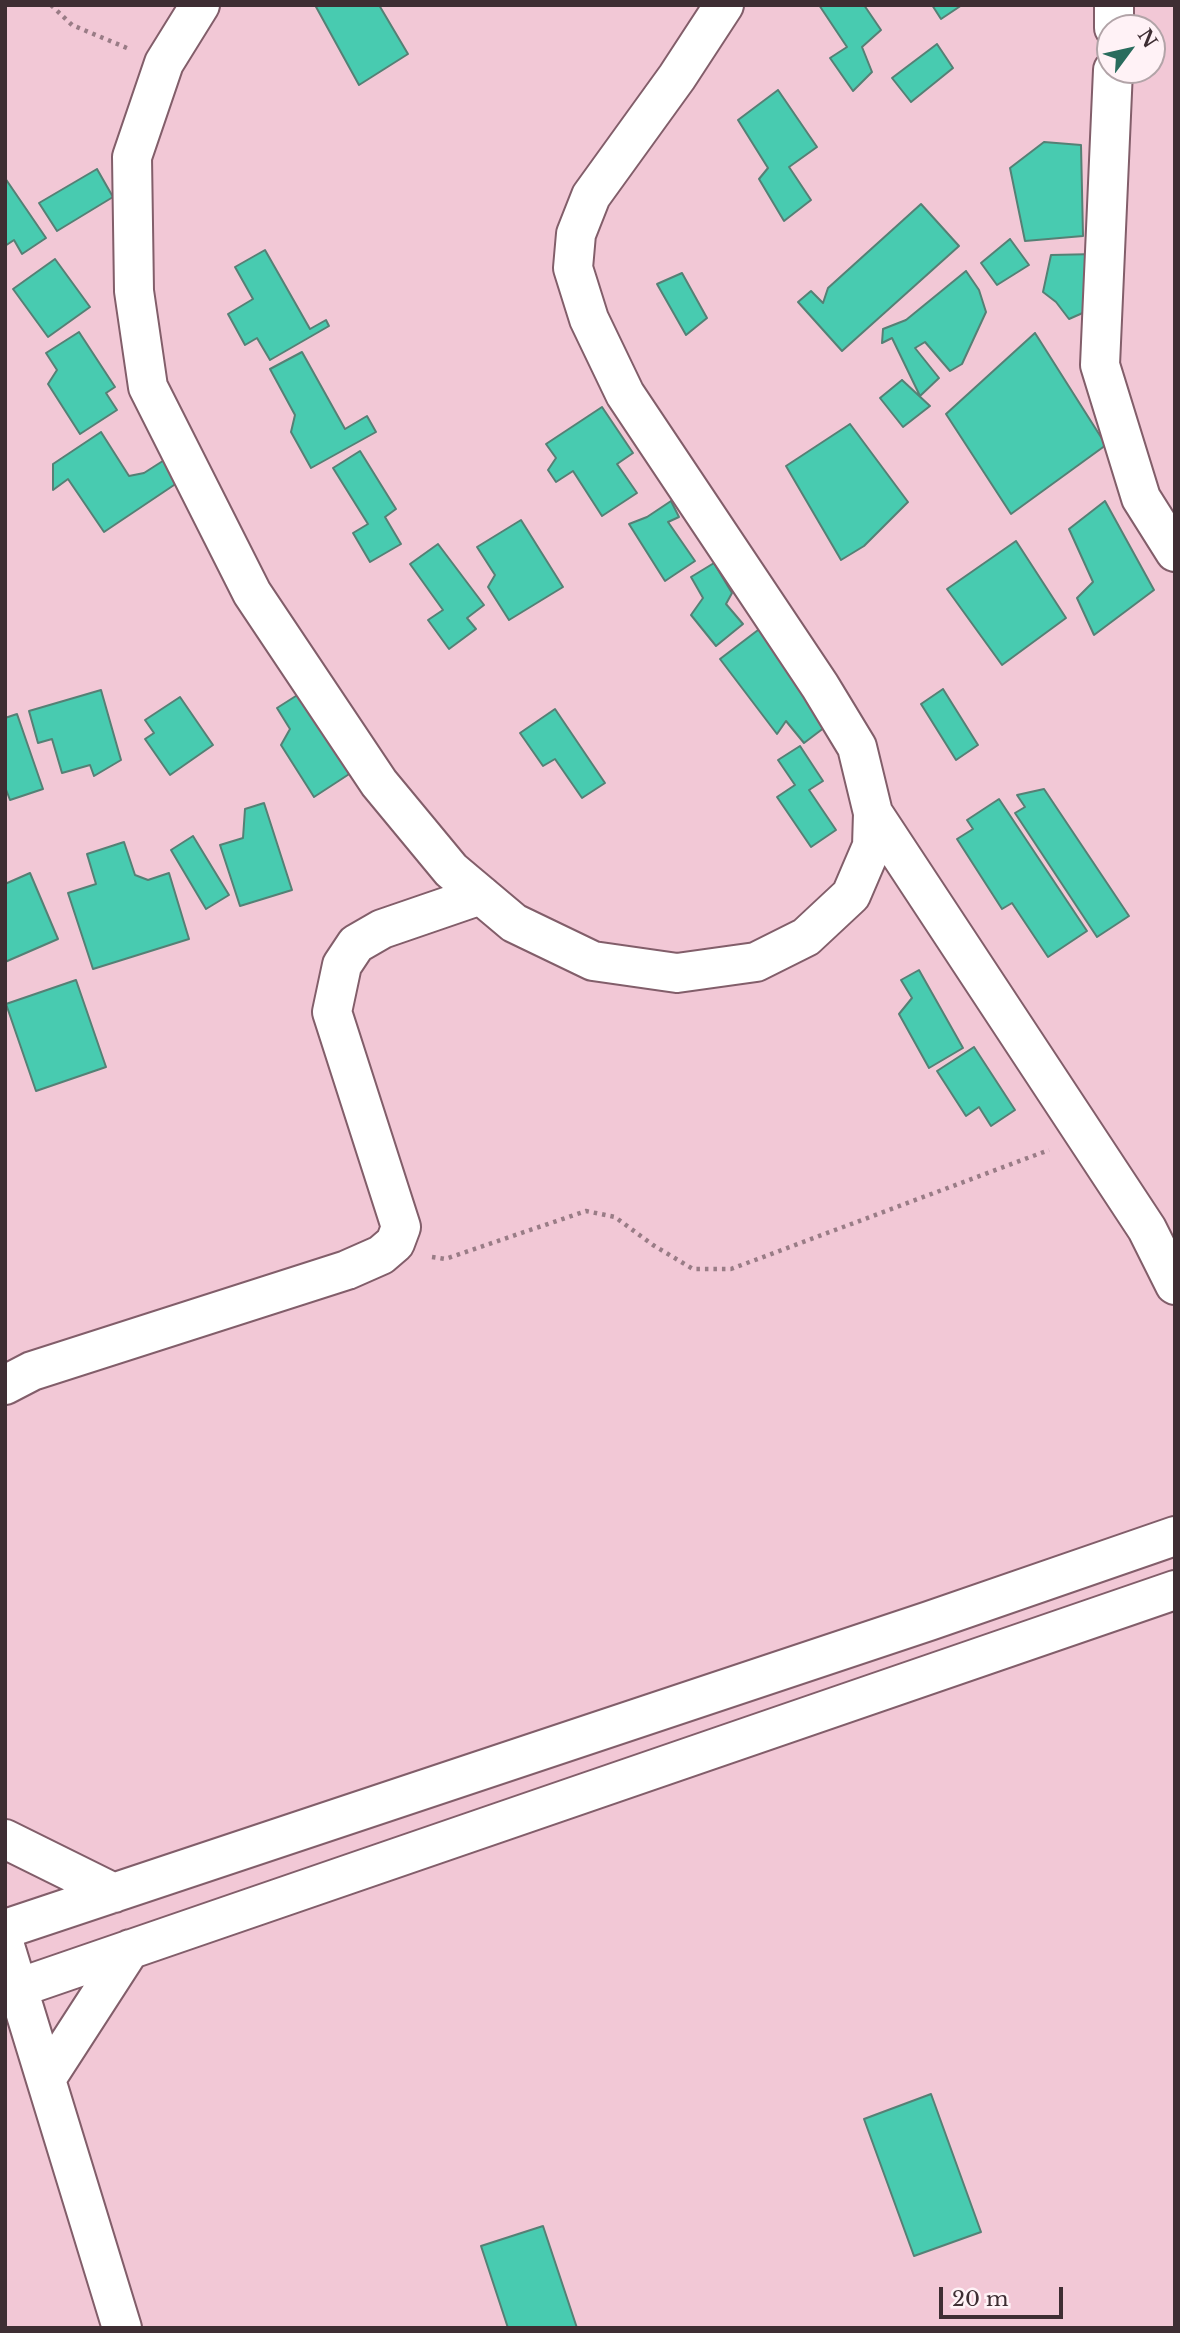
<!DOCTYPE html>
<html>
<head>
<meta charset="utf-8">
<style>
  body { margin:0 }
  #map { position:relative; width:1180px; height:2333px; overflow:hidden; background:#f2c8d6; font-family:"Libre Baskerville",serif }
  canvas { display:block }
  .frame { position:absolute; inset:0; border:7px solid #3e2e33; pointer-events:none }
  .north { position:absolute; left:1096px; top:14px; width:70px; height:70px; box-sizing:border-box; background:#fff2f6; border:2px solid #b2a4a8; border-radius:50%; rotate:57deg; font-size:19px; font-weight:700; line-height:28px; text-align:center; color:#3e2e33 }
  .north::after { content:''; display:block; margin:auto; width:24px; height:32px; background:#296c5d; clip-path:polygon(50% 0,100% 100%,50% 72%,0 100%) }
  .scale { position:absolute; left:939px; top:2287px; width:124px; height:32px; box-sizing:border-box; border:4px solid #3e2e33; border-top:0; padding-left:9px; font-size:21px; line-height:24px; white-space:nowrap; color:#3e2e33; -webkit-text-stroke:5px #fff2f6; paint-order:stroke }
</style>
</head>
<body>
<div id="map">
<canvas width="1180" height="2333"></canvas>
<div class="frame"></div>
<div class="north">N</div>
<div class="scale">20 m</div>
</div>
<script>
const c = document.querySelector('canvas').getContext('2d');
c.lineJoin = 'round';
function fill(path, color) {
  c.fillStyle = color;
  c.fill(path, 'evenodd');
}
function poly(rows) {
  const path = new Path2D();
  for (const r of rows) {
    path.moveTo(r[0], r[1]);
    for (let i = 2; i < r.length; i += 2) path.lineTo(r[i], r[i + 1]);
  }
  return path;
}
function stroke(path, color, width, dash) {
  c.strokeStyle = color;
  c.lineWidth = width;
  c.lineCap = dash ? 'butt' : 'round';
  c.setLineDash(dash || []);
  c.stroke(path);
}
const building = poly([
  [315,5,379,5,408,54,359,85,315,5],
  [819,5,864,5,881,30,862,47,872,72,853,91,830,58,847,47,819,5],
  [932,5,962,5,941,19,932,5],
  [937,44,953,68,911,102,892,78,937,44],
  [778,90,817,147,789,167,811,200,784,221,759,179,768,168,738,120,778,90],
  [1044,142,1081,145,1083,236,1025,241,1010,168,1044,142],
  [97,169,113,197,57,231,39,203,97,169],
  [5,178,46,238,22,254,14,240,5,246,5,178],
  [921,204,959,246,842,351,798,302,811,291,823,303,828,288,921,204],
  [1010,239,1029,265,997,285,981,263,1010,239],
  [265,250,310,329,326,320,329,326,270,360,257,338,245,345,228,314,253,299,235,267,265,250],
  [1097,254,1094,308,1069,319,1056,302,1043,292,1051,255,1097,254],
  [55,259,90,307,48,337,13,289,55,259],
  [966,271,979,290,986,312,962,364,950,371,925,342,915,348,939,378,920,396,892,338,882,343,883,329,906,320,966,271],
  [682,273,707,318,686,335,657,284,682,273],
  [79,332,115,387,106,393,117,410,80,434,48,384,57,370,46,353,79,332],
  [1035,333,1106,445,1011,514,946,414,1035,333],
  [302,352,345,429,367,416,376,432,311,468,291,432,295,415,270,369,302,352],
  [902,380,930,406,903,427,880,398,902,380],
  [602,407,633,453,617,464,637,493,602,516,573,471,556,482,548,470,556,458,546,444,602,407],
  [850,424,908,502,864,546,841,560,786,466,850,424],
  [101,432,129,476,144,473,169,457,183,479,104,532,68,479,53,490,53,464,101,432],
  [360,451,396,509,385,517,401,544,370,562,353,533,368,524,333,468,360,451],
  [671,501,679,517,668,522,695,561,665,581,629,524,647,517,671,501],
  [1105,501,1154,590,1094,635,1077,598,1093,582,1069,529,1105,501],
  [521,520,563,587,509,620,488,587,495,575,477,547,521,520],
  [1016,541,1066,618,1002,665,947,589,1016,541],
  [438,544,484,605,467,618,476,629,449,649,428,620,443,610,410,564,438,544],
  [714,563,732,593,726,604,743,624,716,646,691,615,703,598,691,577,714,563],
  [762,627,833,721,804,743,786,721,777,734,720,659,762,627],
  [310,687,360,767,314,797,281,745,290,729,277,708,310,687],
  [943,689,978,745,956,760,921,704,943,689],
  [101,690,121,760,94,776,90,765,62,773,52,739,38,743,29,711,101,690],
  [180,697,213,745,170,775,145,739,154,733,145,720,180,697],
  [555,709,605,783,582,798,555,759,543,766,520,733,555,709],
  [17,714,43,789,10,800,5,787,5,718,17,714],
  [800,746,823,781,809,790,836,830,811,847,777,797,795,785,778,760,800,746],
  [1044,789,1129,916,1097,937,1015,813,1025,807,1017,795,1044,789],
  [999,799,1087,931,1048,957,1012,903,1002,909,957,839,973,829,967,820,999,799],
  [264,803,292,890,240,906,220,845,243,838,245,809,264,803],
  [193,836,229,895,206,909,171,850,193,836],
  [124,842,135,875,148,880,169,873,189,939,93,969,68,893,96,884,87,854,124,842],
  [30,873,58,939,5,962,5,884,30,873],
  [919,970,963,1048,929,1068,899,1014,912,998,901,980,919,970],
  [76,980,106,1067,36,1091,6,1004,76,980],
  [974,1047,1015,1110,991,1126,979,1107,966,1116,937,1071,974,1047],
  [931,2094,981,2232,914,2256,864,2119,931,2094],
  [543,2226,577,2328,508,2328,481,2246,543,2226]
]);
const path = poly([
  [51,5,72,25,127,48],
  [432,1257,445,1259,586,1211,615,1217,653,1245,693,1269,731,1269,1049,1150]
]);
const minor = poly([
  [200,5,164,63,132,157,134,291,148,387,252,593,379,783,451,870,514,923,593,961,677,973,756,962,806,937,851,895,872,846,873,813,857,747,820,686,625,394,589,319,573,268,576,234,591,196,677,77,724,5],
  [1114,5,1114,28],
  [1113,70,1100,365,1141,498,1175,552],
  [873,813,1147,1229,1175,1285],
  [5,1385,32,1371,347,1270,381,1255,395,1243,401,1227,332,1012,342,965,356,944,382,929,481,895]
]);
const major = poly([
  [5,1839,114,1893],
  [5,1929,929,1621,1175,1536],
  [5,1946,122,2328],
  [18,1988,1175,1590],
  [46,2079,130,1949]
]);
fill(building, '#48cbb0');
stroke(building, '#558075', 2);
stroke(minor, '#825e6a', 42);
stroke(major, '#825e6a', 42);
stroke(path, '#997c86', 4.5, [3.5, 5]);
stroke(minor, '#fff', 38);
stroke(major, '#fff', 38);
</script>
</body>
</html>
